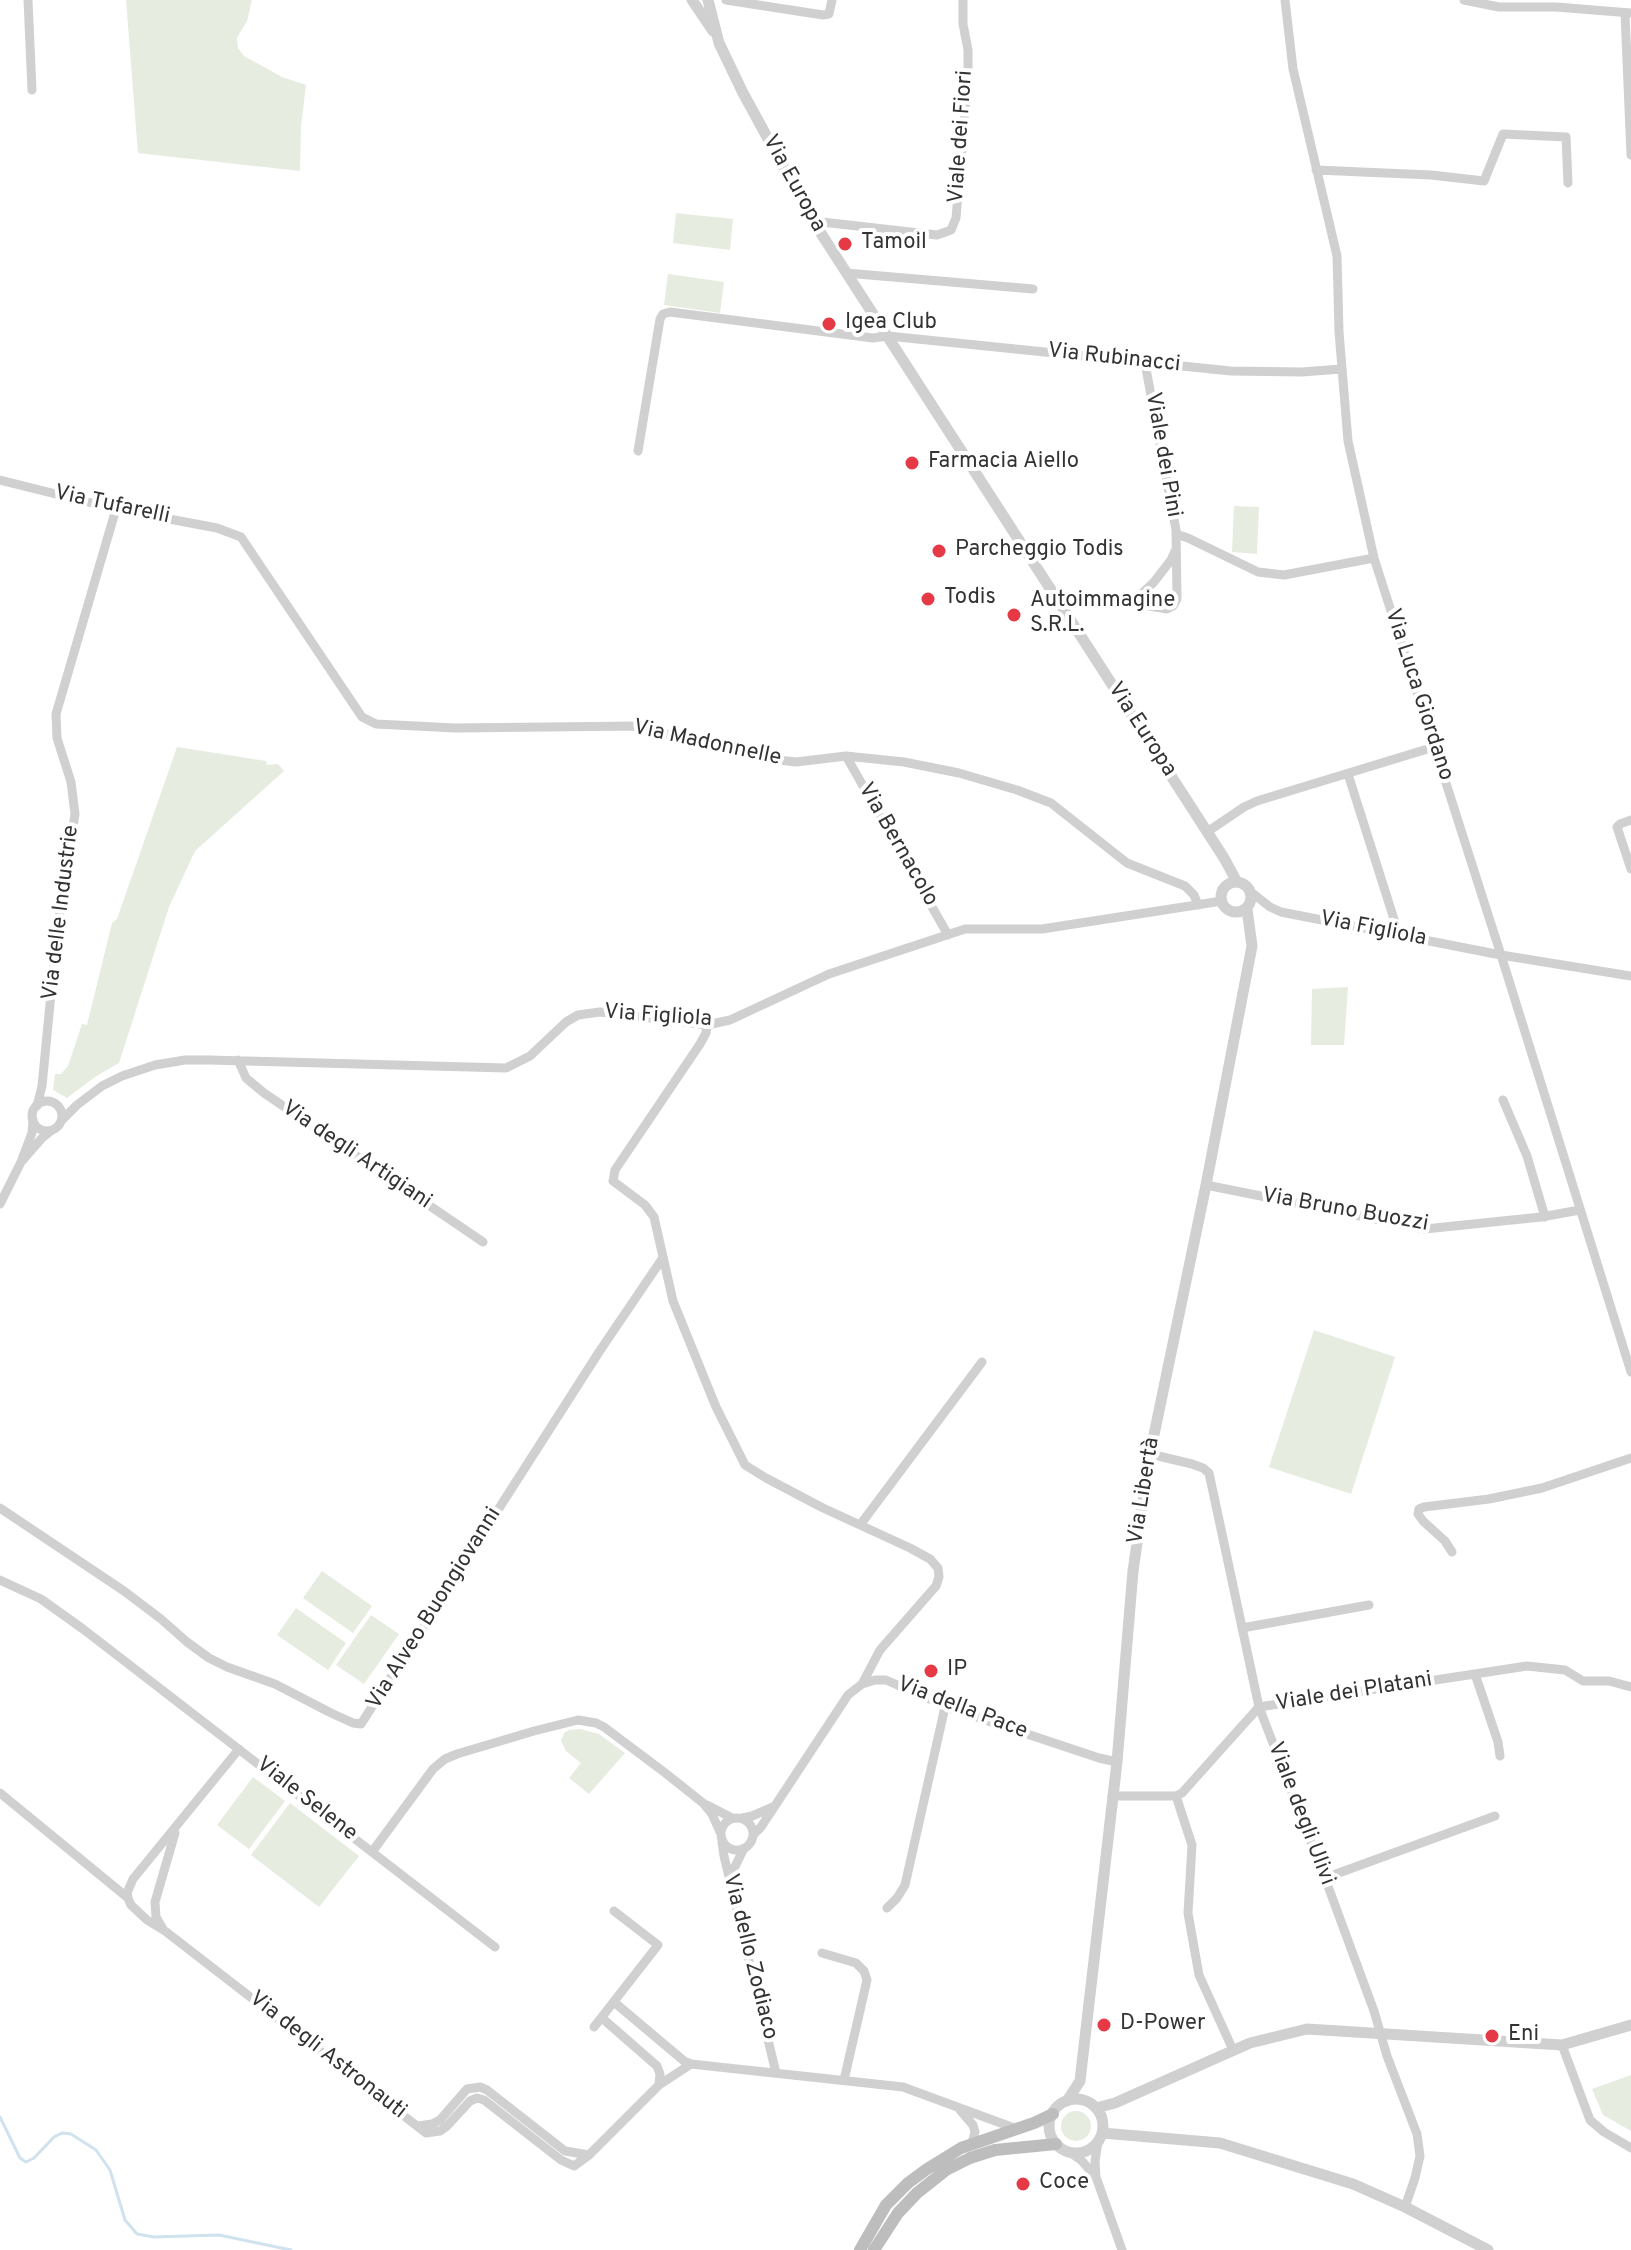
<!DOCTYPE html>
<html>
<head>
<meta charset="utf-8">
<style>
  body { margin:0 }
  canvas { display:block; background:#fff }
</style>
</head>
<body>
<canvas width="1631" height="2250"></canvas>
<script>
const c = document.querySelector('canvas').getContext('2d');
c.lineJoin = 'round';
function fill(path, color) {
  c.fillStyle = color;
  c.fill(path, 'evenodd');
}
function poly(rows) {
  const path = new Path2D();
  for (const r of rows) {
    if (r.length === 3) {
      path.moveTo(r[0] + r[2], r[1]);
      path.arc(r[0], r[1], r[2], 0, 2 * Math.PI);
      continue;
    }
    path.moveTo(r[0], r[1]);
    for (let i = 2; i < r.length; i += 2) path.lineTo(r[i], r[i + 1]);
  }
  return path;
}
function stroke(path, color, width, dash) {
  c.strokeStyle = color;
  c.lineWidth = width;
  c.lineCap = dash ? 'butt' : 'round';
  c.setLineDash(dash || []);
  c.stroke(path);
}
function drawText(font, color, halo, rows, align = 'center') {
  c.font = font + ' Overpass,sans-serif';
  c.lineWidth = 8;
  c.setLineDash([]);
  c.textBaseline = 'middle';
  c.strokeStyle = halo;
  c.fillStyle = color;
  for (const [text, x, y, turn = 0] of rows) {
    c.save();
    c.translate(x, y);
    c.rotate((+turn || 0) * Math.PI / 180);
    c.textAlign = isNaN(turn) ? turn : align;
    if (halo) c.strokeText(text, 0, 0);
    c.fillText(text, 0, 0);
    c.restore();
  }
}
const green = poly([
  [126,0,252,0,247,21,237,38,238,48,244,56,282,77,306,85,301,126,300,171,138,153],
  [676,213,733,219,730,250,673,243],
  [668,274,724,282,720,313,664,305],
  [1234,506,1259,507,1257,554,1232,552],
  [177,747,266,761,267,765,278,764,284,771,195,851,169,907,119,1063,95,1077,67,1098,53,1090,55,1074,61,1074,68,1066,82,1024,87,1025,112,923,117,919],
  [1348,987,1344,1045,1311,1045,1312,989],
  [1314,1330,1395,1357,1351,1494,1269,1467],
  [322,1571,372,1606,353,1633,303,1598],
  [296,1608,346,1643,328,1670,277,1635],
  [371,1615,399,1634,364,1684,336,1665],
  [580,1729,599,1734,625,1753,589,1794,569,1778,581,1763,566,1751,561,1741,564,1733,569,1730],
  [253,1777,285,1801,249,1849,217,1825],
  [290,1803,359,1856,319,1907,251,1855],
  [1631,2075,1631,2131,1603,2115,1592,2089],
  [1076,2126,15]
]);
const stream = poly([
  [0,2117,20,2158,26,2162,34,2158,54,2137,62,2133,71,2134,96,2150,110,2170,125,2220,137,2234,154,2237,219,2235,291,2250]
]);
const minor = poly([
  [28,0,32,90],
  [726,0,823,15,829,14,832,0],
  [1285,0,1293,69,1337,256,1339,332,1348,441,1374,558,1501,955,1631,1372],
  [1464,0,1499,7,1556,7,1631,13],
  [1625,13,1631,155],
  [1316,170,1431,175,1484,181,1503,134,1566,137,1568,183],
  [813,221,937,235,951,230,956,218,968,73,968,50,963,24,963,0],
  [846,273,1033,289],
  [638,451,660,319,663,314,670,312,873,338,888,336,1231,371,1302,372,1341,369],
  [0,480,116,509,217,528,241,537,362,717,376,724,455,728,637,726,762,758,796,762,846,756,904,762,959,773,1017,790,1051,803,1127,863,1185,886,1194,895,1198,905],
  [1176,534,1188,538,1258,572,1284,575,1374,558],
  [1056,599,1132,603,1167,609,1173,606,1177,599,1176,530,1145,363],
  [1132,603,1154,582,1171,560,1175,551],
  [846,756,948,935],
  [1348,774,1399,935],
  [1631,820,1620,824,1617,827,1631,869],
  [1207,832,1244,807,1257,801,1434,747],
  [1251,892,1270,907,1281,912,1501,955,1631,976],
  [707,1025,706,1033,700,1044,615,1170,613,1181,645,1205,654,1217,673,1301,716,1407,745,1465,766,1478,823,1508,910,1548,930,1559,938,1568,939,1577,936,1586,880,1650,862,1684],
  [238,1060,246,1078,264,1093,483,1242],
  [1503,1100,1527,1156,1545,1217],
  [47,1116,15],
  [37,1106,42,1086,57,932,75,814,71,782,57,738,56,714,116,509],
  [62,1120,77,1105,102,1086,122,1076,155,1065,185,1060,210,1060,506,1068,530,1056,566,1022,578,1015,600,1012,707,1025,730,1020,829,974,965,929,1042,929,1222,901],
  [22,1159,32,1133,33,1120],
  [1206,1185,1425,1229,1541,1217,1580,1210],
  [0,1204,21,1162,42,1138,52,1130],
  [1150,1454,1192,1464,1203,1468,1209,1473,1259,1707,1325,1878,1374,2011,1387,2056,1417,2134,1420,2156,1415,2178,1405,2207],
  [0,1508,124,1591,161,1619,187,1642,209,1658,227,1667,275,1684,331,1713,353,1723,361,1724,599,1352,662,1259],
  [860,1525,982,1362],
  [1452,1552,1445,1541,1423,1521,1418,1514,1419,1509,1424,1507,1489,1499,1542,1488,1631,1458],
  [0,1580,41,1599,83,1629,495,1947],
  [1242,1628,1369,1605],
  [1475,1674,1498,1742,1500,1756],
  [239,1749,133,1879,127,1893,128,1898,131,1905,147,1920,165,1931,426,2133,440,2131,447,2126,470,2101,477,2098,484,2100,561,2160,574,2166,589,2155,659,2085,691,2064,903,2087,1017,2129],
  [0,1793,128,1898],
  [1112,1796,1176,1796,1182,1793,1259,1707,1527,1666,1565,1670,1583,1681,1609,1681,1631,1687],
  [1176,1796,1192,1845,1188,1913,1199,1975,1233,2050],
  [707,1805,732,1818],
  [737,1834,16],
  [742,1818,752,1816,773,1807],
  [753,1835,761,1827,848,1695,862,1684,875,1680,886,1680,952,1709,1099,1758,1117,1762],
  [722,1842,724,1856,776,2073],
  [372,1852,433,1769,445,1759,457,1754,534,1731,578,1720,596,1723,604,1727,664,1772,703,1803,712,1814,720,1832],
  [730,1877,744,1848],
  [1325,1878,1495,1816],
  [887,1908,897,1898,905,1885,945,1707],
  [163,1929,156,1917,155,1902,175,1833],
  [822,1953,856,1963,864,1971,867,1980,844,2080],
  [614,2002,684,2061,691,2064],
  [602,2018,657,2066,660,2074,659,2085],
  [594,2027,658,1945,614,1911],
  [1562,2045,1590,2120,1604,2132,1631,2148],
  [960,2110,973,2125,975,2132,972,2143],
  [418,2126,432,2124,440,2120,467,2089,480,2087,487,2090,565,2151,589,2155],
  [1098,2142,1095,2161,1096,2177,1122,2250],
  [1071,2153,1081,2160,1096,2177]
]);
const tertiary = poly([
  [692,0,713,31],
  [708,0,719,43,743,93,813,221,1224,858,1237,882],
  [1236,897,15],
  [1076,2126,27],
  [1067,2101,1080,2081,1117,1762,1133,1571,1150,1454,1206,1185,1252,946,1247,909],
  [1096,2108,1115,2103,1250,2043,1307,2029,1562,2045,1631,2025],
  [1102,2133,1220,2143,1353,2184,1405,2207,1488,2250]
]);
const secondary = poly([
  [860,2250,886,2205,908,2183,927,2169,961,2148,1034,2123,1053,2114],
  [874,2250,898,2213,917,2193,946,2170,970,2158,995,2150,1056,2144]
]);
const markers = [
  [845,244,8,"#e63946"],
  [829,324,8,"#e63946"],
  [912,463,8,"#e63946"],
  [939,551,8,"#e63946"],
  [928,599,8,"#e63946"],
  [1014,615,8,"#e63946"],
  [931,1671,8,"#e63946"],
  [1104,2025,8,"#e63946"],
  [1492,2036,8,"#e63946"],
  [1023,2184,8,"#e63946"]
];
const streetNames = [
  ["Viale dei Fiori",962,137,-86],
  ["Via Europa",793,184,61],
  ["Via Rubinacci",1114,359,6],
  ["Viale dei Pini",1162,455,80],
  ["Via Tufarelli",112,506,12],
  ["Via Luca Giordano",1418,695,72],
  ["Via Europa",1141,730,57],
  ["Via Madonnelle",707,744,12],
  ["Via Bernacolo",897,845,60],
  ["Via delle Industrie",62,913,-83],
  ["Via Figliola",1373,930,11],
  ["Via Figliola",658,1017,4],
  ["Via degli Artigiani",356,1156,34],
  ["Via Bruno Buozzi",1345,1211,10],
  ["Via Libertà",1145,1491,-81],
  ["Via Alveo Buongiovanni",435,1609,-58],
  ["Viale dei Platani",1354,1693,-9],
  ["Via della Pace",962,1709,21],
  ["Viale Selene",306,1800,38],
  ["Viale degli Ulivi",1300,1814,69],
  ["Via dello Zodiaco",749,1957,76],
  ["Via degli Astronauti",327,2056,38]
];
const poiNames = [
  ["Tamoil",861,244],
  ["Igea Club",845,324],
  ["Farmacia Aiello",928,463],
  ["Parcheggio Todis",955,551],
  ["Todis",944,599],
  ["Autoimmagine",1030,602],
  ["S.R.L.",1030,627],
  ["IP",947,1671],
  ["D-Power",1120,2025],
  ["Eni",1508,2036],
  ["Coce",1039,2184]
];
fill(green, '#e6ecdf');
stroke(stream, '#cfe2ee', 3);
stroke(minor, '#d0d0d0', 9);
stroke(tertiary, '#d0d0d0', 11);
stroke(secondary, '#bdbdbd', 12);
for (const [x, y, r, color] of markers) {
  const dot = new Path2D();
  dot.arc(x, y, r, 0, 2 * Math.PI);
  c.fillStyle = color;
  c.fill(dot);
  stroke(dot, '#fff', 3);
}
drawText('22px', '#333', '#fff', streetNames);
drawText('22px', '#333', '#fff', poiNames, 'left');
</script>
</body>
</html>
